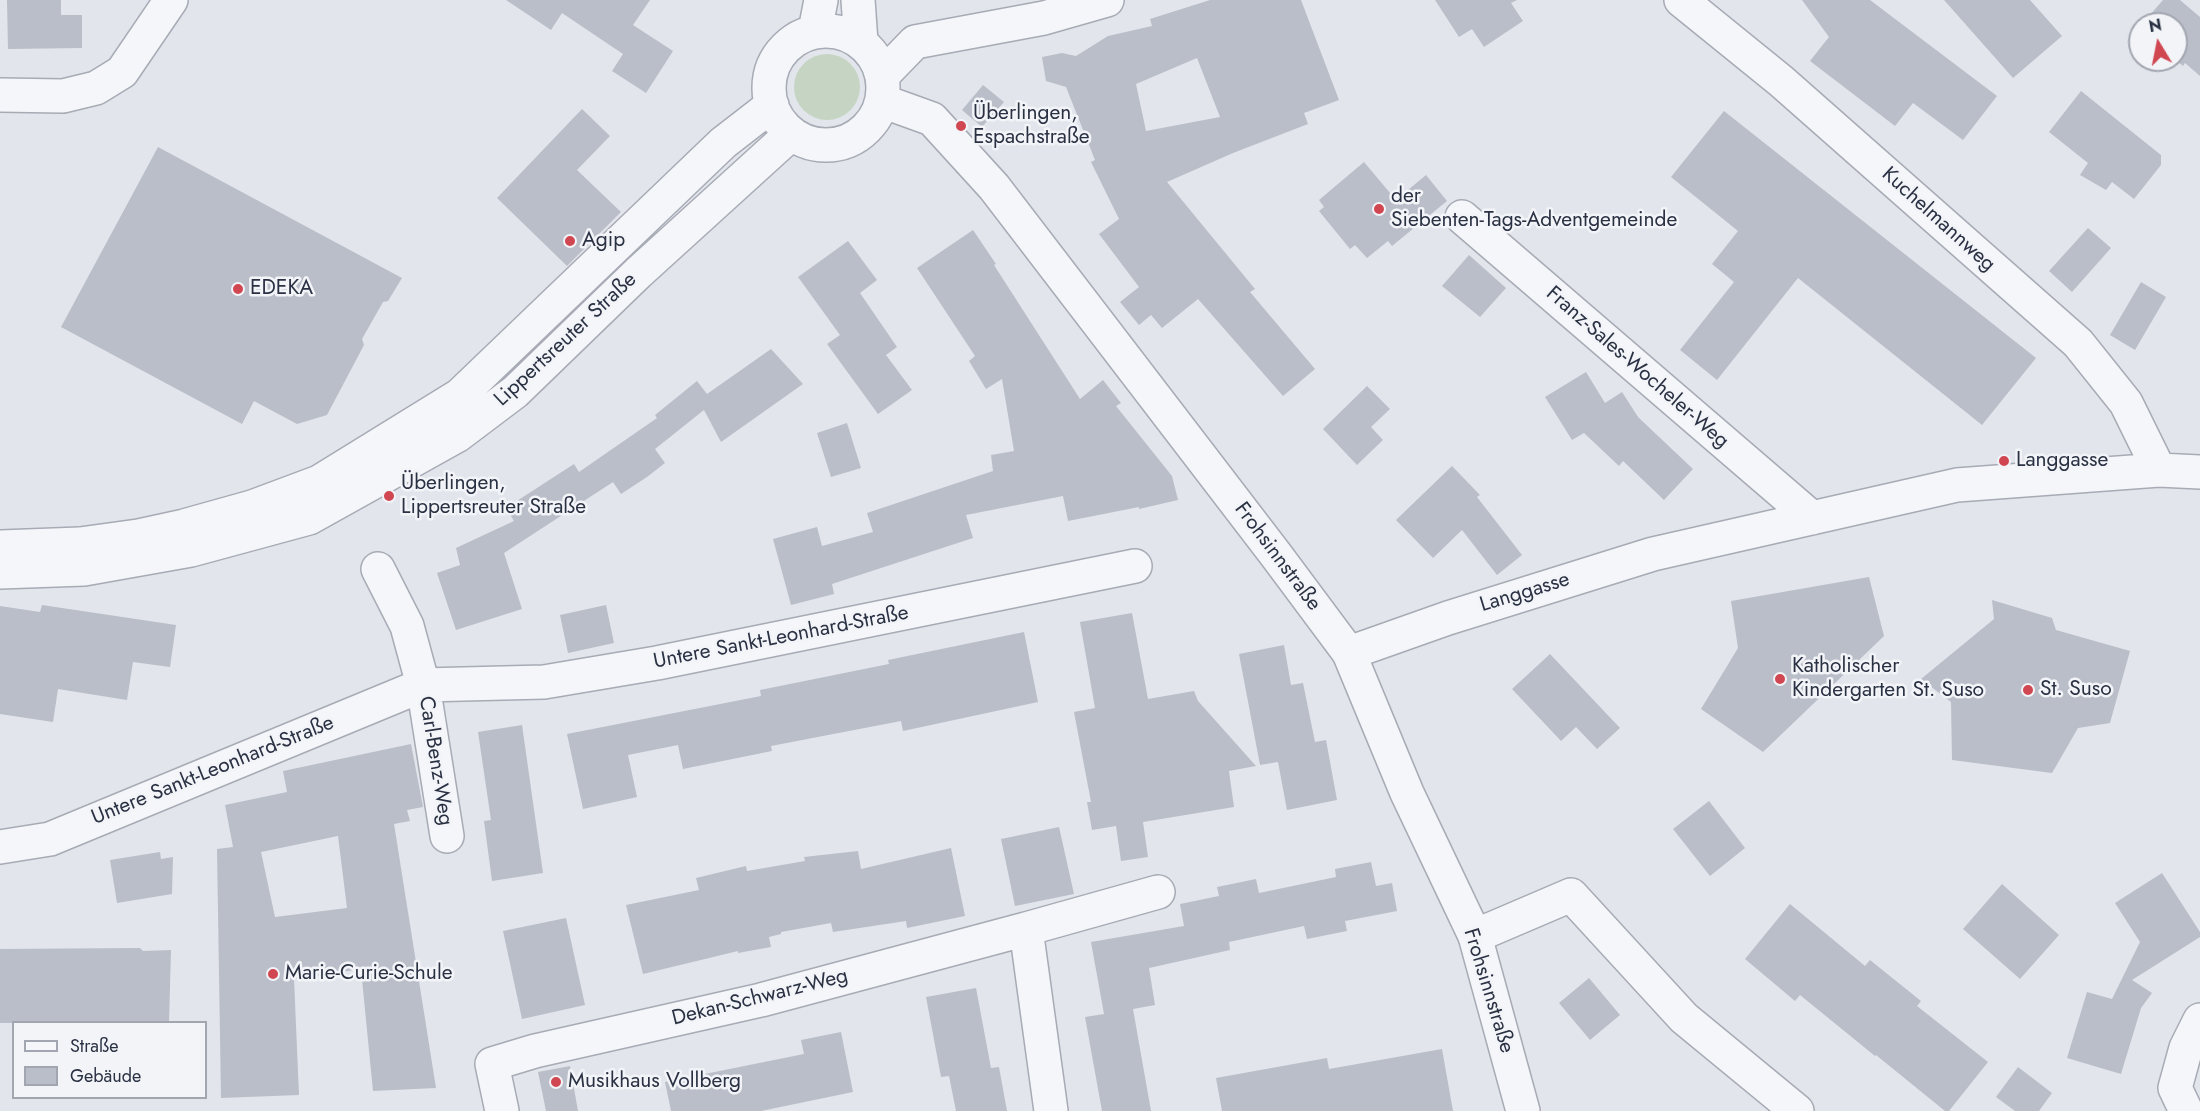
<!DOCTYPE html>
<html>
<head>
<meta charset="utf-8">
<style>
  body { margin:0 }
  #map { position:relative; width:2200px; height:1111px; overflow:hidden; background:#e2e5eb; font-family:Jost,sans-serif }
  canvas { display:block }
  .legend { position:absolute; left:12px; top:1021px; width:195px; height:78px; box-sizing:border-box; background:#f2f4f8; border:2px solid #a2a6b0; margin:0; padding:8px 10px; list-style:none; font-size:18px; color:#2a3143 }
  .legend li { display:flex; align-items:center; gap:12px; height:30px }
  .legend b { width:30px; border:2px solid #a2a6b0 }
  .north { position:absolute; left:2128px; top:12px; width:60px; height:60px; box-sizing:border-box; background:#f2f4f8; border:2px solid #a2a6b0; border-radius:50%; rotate:350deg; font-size:16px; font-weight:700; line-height:24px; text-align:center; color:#2a3143 }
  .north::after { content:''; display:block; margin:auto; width:21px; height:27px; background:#d04752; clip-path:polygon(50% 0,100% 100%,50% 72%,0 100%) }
</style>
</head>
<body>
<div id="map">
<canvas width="2200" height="1111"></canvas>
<ul class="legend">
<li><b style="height:8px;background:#f5f6f9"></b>Straße</li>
<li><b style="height:16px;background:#b9bec8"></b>Gebäude</li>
</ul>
<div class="north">N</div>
</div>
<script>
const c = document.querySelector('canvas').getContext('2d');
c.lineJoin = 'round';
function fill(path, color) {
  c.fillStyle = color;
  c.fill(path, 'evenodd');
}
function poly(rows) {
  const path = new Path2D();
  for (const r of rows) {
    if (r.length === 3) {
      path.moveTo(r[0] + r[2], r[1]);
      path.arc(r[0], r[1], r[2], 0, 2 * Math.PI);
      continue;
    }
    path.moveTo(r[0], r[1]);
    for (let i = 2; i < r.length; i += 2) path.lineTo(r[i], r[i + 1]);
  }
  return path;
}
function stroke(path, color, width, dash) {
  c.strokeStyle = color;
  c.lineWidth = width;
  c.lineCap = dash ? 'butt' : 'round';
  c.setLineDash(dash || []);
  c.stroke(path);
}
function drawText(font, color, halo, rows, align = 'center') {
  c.font = font + ' Jost,sans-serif';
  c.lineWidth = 5;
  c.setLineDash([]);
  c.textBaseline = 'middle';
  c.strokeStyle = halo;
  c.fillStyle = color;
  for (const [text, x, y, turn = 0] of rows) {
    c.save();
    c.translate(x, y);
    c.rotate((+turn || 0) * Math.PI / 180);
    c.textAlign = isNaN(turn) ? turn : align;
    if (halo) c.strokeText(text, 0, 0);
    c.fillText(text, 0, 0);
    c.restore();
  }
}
const green = poly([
  [827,87,33]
]);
const building = poly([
  [7,0,61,0,61,15,82,15,82,48,8,49],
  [506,0,650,0,633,25,673,51,646,93,612,71,623,54,562,13,551,30],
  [1210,0,1301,0,1339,100,1304,113,1308,124,1233,153,1167,182,1255,289,1250,292,1315,369,1283,396,1198,299,1162,328,1151,315,1139,325,1120,302,1139,287,1099,234,1119,219,1091,162,1095,160,1066,87,1046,81,1042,57,1062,53,1076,56,1108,36,1152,26,1150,19],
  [1197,58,1220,117,1146,131,1136,84],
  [1435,0,1517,0,1511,3,1523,21,1484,47,1472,29,1459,37],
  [1802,0,1870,0,1997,96,1963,140,1913,103,1895,126,1810,61,1829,37],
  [1944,0,2030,0,2062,36,2013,78],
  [2163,0,2180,0,2200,17,2200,76,2185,63,2183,66,2176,60,2176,24,2142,24],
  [983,85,1004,102,982,127,962,110],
  [2081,91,2161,155,2161,165,2134,199,2112,182,2106,190,2080,175,2088,163,2049,132],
  [582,109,610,136,577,170,621,212,567,266,497,198],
  [1724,111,2036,358,1982,425,1798,278,1717,380,1680,350,1734,282,1712,264,1738,231,1671,177],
  [158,147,402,278,388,301,383,302,362,339,364,345,327,415,297,424,254,401,242,424,61,327],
  [1364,162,1396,200,1426,175,1447,201,1392,246,1388,241,1367,258,1355,245,1350,249,1319,211,1324,207,1319,200],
  [2088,228,2111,248,2072,292,2049,271],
  [973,230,996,264,994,265,1080,399,1103,380,1121,403,1116,406,1172,476,1178,500,1139,509,1139,507,1068,521,1063,496,966,515,973,538,832,584,834,594,791,605,773,539,817,527,822,546,873,532,867,513,993,471,991,455,1014,451,1002,379,986,389,969,361,975,356,917,268],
  [848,241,877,280,860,293,897,347,886,355,912,390,878,414,827,344,840,335,798,277],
  [1469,255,1506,288,1480,317,1442,286],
  [2141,282,2166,297,2135,350,2110,335],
  [771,349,803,384,721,442,704,410,655,449,665,463,647,477,621,494,613,482,504,553,522,609,456,630,437,573,460,565,456,548,514,521,506,508,574,464,579,472,657,418,655,415,697,381,707,394],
  [1586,372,1605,403,1622,392,1638,417,1693,469,1664,500,1623,461,1619,466,1584,433,1572,440,1545,397],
  [1367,386,1390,409,1371,427,1383,440,1357,465,1323,429],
  [847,423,861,468,831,477,817,433],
  [1452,466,1480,495,1477,497,1522,555,1497,575,1462,530,1433,558,1396,520],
  [1869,577,1884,636,1763,752,1701,709,1738,648,1731,601],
  [1992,600,2052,618,2056,630,2130,651,2110,723,2078,728,2052,773,1952,760,1951,702,1921,679,1994,619],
  [42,605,176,625,170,667,133,662,127,700,58,689,53,722,0,714,0,606,40,612],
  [606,605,614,643,568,653,560,615],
  [1132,613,1148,699,1194,691,1198,701,1256,766,1229,771,1234,807,1143,822,1148,857,1121,861,1116,826,1092,830,1087,802,1091,802,1074,712,1095,708,1080,622],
  [1024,632,1038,702,903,731,901,721,771,746,772,751,683,769,678,745,628,755,637,797,583,809,567,734,761,696,760,690,889,664,888,660],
  [1284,645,1291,685,1303,683,1315,742,1326,740,1337,800,1287,810,1278,762,1260,765,1239,654],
  [1550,654,1620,728,1597,749,1576,727,1561,741,1512,689],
  [522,725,543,873,492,881,484,821,491,820,478,732],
  [411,744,423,807,407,810,410,821,394,824,436,1088,373,1091,361,969,294,979,299,1095,221,1098,217,849,233,847,225,805,287,792,283,771],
  [338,836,347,908,275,917,261,852],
  [1709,801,1745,848,1710,876,1673,829],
  [1059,827,1074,894,1015,906,1001,839],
  [951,848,965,916,907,928,906,921,833,932,831,923,781,932,781,934,769,937,771,947,738,953,738,951,643,974,626,905,699,890,696,878,746,866,747,871,805,861,804,857,858,851,861,869],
  [160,852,161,859,173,857,172,894,117,903,110,860],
  [1371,862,1376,886,1392,883,1397,911,1345,921,1347,931,1307,939,1304,926,1229,942,1230,950,1149,968,1155,1005,1133,1009,1151,1111,1102,1111,1085,1017,1104,1014,1091,942,1184,926,1180,904,1219,896,1217,887,1256,879,1259,893,1336,877,1335,869],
  [2162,873,2200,932,2200,937,2132,980,2152,993,2141,1008,2121,1074,2067,1058,2087,992,2112,999,2140,942,2115,903],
  [2002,884,2059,935,2020,979,1963,929],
  [1790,904,1865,966,1870,960,1921,1001,1917,1006,1988,1062,1949,1111,1945,1111,1876,1055,1875,1056,1800,995,1795,1001,1745,959],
  [566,918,585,1005,522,1019,503,931],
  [140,948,143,951,171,950,169,1023,0,1023,0,949],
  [1589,978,1620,1015,1590,1040,1559,1003],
  [976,988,991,1068,999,1067,1007,1111,956,1111,949,1076,941,1077,926,997],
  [841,1032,853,1092,761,1111,671,1111,665,1082,804,1054,801,1040],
  [1442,1049,1453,1111,1222,1111,1216,1078,1327,1058,1329,1069],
  [570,1066,578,1111,546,1111,538,1072],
  [2018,1067,2052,1093,2039,1111,2015,1111,1996,1097]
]);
const minor = poly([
  [1681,0,1781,81,2078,343,2126,403,2159,470],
  [882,76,915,42,1044,18,1107,0],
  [0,95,63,96,96,88,122,72,171,0],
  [1462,217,1812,518],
  [378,569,407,626,423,685,447,836],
  [1349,653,1448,618,1653,554,1957,485,2159,470,2200,472],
  [0,847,50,839,423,685,544,682,657,663,1135,566],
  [1026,929,1158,892],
  [1475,936,1571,895,1684,1018,1797,1111],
  [502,1111,492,1064,535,1051,761,1000,1026,929,1051,1111],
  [2186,1111,2175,1088,2186,1048,2200,1020]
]);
const tertiary = poly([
  [858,0,861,42],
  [826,88,57],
  [815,31,821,0],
  [882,101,932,119,994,187,1276,555,1349,653,1407,793,1475,936,1523,1111],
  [0,547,80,544,138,536,184,526,252,507,319,482,460,395,723,143,772,105],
  [0,572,84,569,191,550,309,518,458,435,515,392,638,273,791,134]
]);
const markers = [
  [961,126,6,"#d04752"],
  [1379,209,6,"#d04752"],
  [570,241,6,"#d04752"],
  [238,289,6,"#d04752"],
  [2004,461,6,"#d04752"],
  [389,496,6,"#d04752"],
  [1780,679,6,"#d04752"],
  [2028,690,6,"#d04752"],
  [273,974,6,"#d04752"],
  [556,1082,6,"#d04752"]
];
const poiNames = [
  ["Überlingen,",973,114],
  ["Espachstraße",973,138],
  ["der",1391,197],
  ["Siebenten-Tags-Adventgemeinde",1391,221],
  ["Agip",582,241],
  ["EDEKA",250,289],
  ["Langgasse",2016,461],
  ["Überlingen,",401,484],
  ["Lippertsreuter Straße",401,508],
  ["Katholischer",1792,667],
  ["Kindergarten St. Suso",1792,691],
  ["St. Suso",2040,690],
  ["Marie-Curie-Schule",285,974],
  ["Musikhaus Vollberg",568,1082]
];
const streetNames = [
  ["Kuchelmannweg",1938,220,42],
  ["Lippertsreuter Straße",566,340,-43],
  ["Franz-Sales-Wocheler-Weg",1637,368,41],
  ["Frohsinnstraße",1277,557,53],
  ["Langgasse",1525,593,-17],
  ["Untere Sankt-Leonhard-Straße",781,638,-11],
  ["Carl-Benz-Weg",435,761,81],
  ["Untere Sankt-Leonhard-Straße",213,771,-22],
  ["Frohsinnstraße",1488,991,73],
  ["Dekan-Schwarz-Weg",760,998,-14]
];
fill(green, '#c6d5c3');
fill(building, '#b9bec8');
stroke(minor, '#a7abb5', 36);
stroke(tertiary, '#a7abb5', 36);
stroke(minor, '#f5f6f9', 33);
stroke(tertiary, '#f5f6f9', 33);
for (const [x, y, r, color] of markers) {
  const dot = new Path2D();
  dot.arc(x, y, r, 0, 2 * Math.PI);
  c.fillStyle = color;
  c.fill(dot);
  stroke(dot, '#f2f4f8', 2);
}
drawText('21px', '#2a3143', '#f2f4f8', poiNames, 'left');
drawText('21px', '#2a3143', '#f2f4f8', streetNames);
</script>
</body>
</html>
